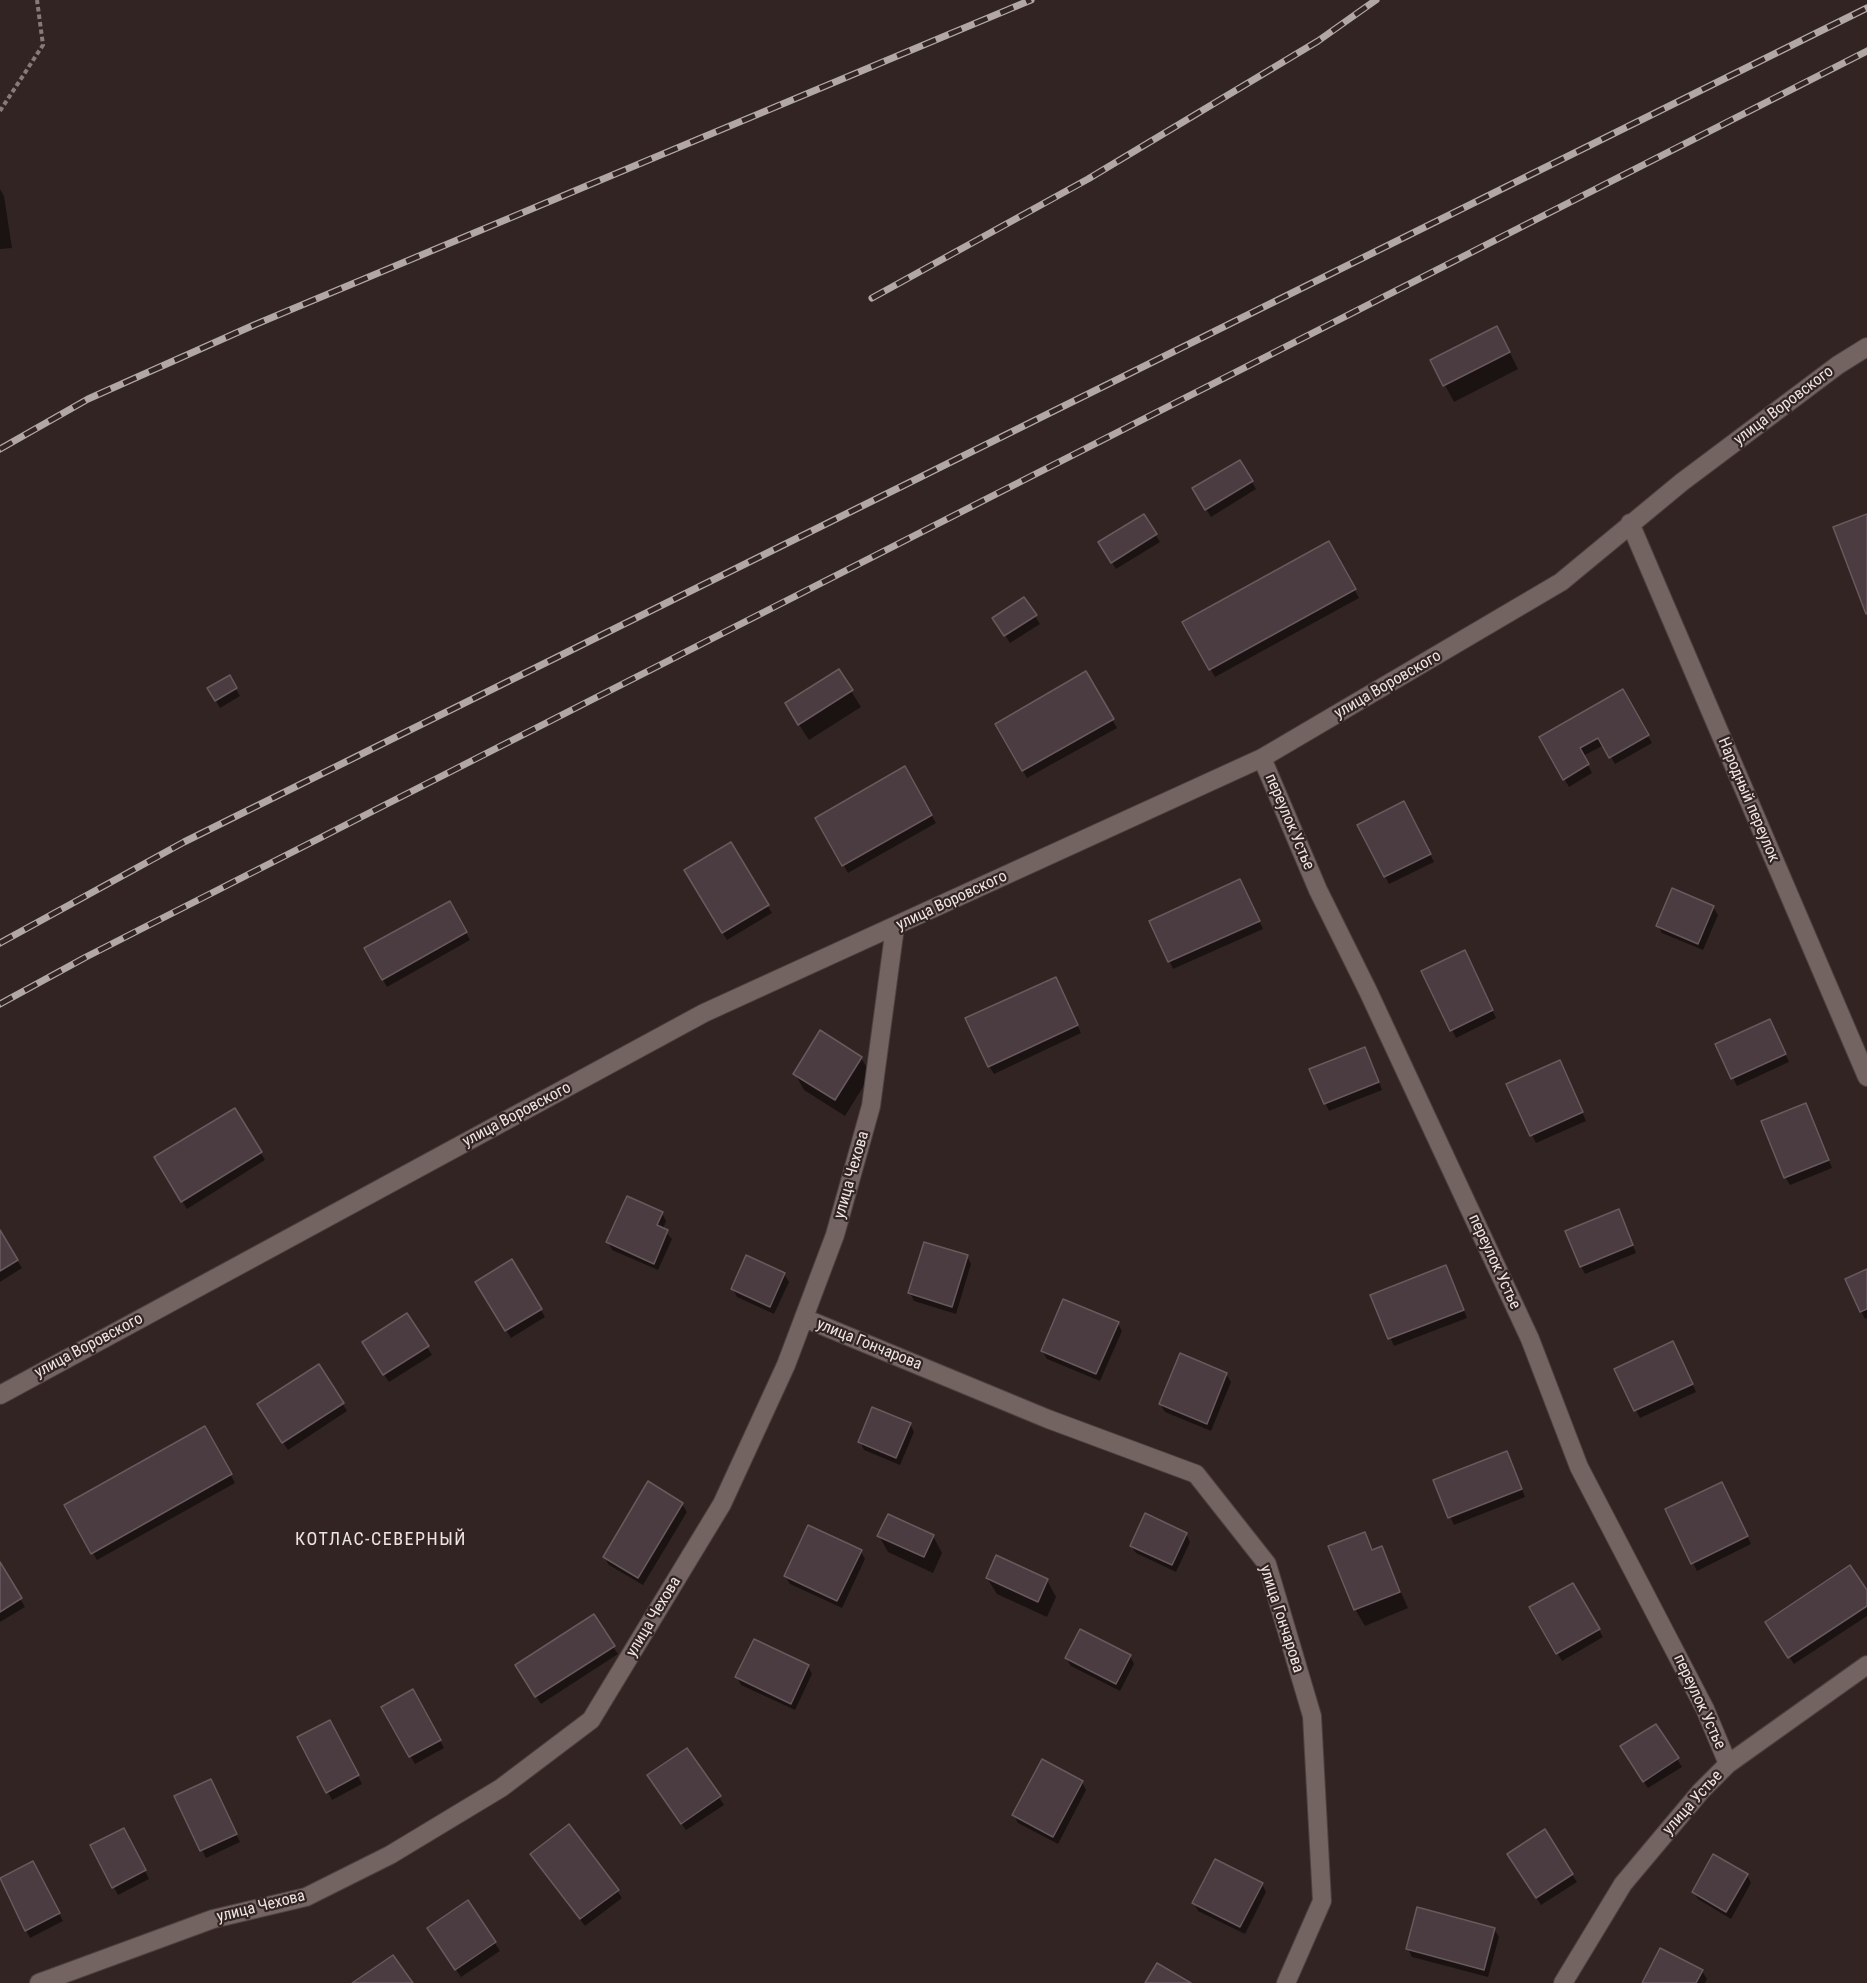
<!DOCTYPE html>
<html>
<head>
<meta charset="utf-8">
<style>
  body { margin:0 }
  canvas { display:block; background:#322422 }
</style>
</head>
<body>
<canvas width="1867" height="1983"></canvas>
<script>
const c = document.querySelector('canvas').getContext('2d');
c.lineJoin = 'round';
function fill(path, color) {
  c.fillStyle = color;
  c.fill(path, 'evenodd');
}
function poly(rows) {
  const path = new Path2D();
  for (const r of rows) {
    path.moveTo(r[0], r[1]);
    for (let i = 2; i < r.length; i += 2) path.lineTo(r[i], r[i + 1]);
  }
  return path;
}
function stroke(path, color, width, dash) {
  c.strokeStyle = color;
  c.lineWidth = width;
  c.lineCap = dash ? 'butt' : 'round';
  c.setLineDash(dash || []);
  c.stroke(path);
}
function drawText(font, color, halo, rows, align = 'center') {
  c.font = font + ' "Roboto Condensed",sans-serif';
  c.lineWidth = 4.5;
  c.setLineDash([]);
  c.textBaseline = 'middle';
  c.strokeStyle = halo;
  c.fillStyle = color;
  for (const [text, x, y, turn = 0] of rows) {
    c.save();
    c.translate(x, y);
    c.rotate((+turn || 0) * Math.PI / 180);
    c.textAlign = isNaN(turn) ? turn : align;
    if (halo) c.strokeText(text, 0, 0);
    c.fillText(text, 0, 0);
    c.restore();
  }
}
const shadow = poly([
  [0,189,4,196,12,248,0,249],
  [1506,345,1518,369,1454,402,1432,361],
  [1240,462,1256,489,1211,517,1194,489],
  [1144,516,1160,542,1116,569,1100,542],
  [1328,543,1359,598,1215,677,1184,622],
  [1035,616,1040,624,1010,643,999,626],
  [1085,673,1117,728,1027,778,997,724],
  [229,677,240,696,220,708,209,688],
  [851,691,861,707,809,740,796,720],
  [1622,691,1652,743,1615,764,1604,745,1583,756,1592,773,1569,787,1541,738],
  [904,768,936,823,848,873,817,818],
  [1408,811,1434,862,1389,884,1359,825],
  [731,844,772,913,727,940,686,870],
  [1244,888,1263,929,1173,969,1151,921],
  [449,903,470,940,387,987,366,949],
  [1713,907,1718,915,1703,950,1662,933,1658,926],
  [1468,959,1496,1018,1456,1038,1423,971],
  [1059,986,1081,1033,994,1074,989,1066],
  [1774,1029,1789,1062,1737,1086,1717,1045],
  [1369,1056,1382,1090,1329,1111,1311,1070],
  [861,1058,871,1074,845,1116,804,1090,795,1074],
  [1563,1070,1586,1121,1536,1143,1508,1085],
  [1806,1105,1832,1168,1790,1185,1785,1177],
  [235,1110,265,1160,187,1209,156,1158],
  [662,1213,666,1221,663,1229,672,1239,658,1270,612,1250,608,1242],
  [1622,1219,1636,1253,1585,1274,1581,1266],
  [0,1233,22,1268,0,1282],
  [967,1256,971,1264,956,1314,914,1301,910,1293],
  [512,1261,545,1317,511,1338,477,1282],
  [1867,1271,1867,1318,1865,1319,1861,1311],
  [784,1274,789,1282,774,1314,737,1297,733,1289],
  [1450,1275,1467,1318,1394,1346,1372,1296],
  [407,1315,432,1355,389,1382,368,1350],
  [1118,1324,1122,1331,1100,1381,1047,1359,1042,1351],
  [1677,1351,1696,1392,1640,1418,1616,1370],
  [319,1366,347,1411,288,1450,263,1412],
  [1226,1374,1231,1382,1211,1431,1165,1412,1160,1404],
  [910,1424,914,1432,900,1465,864,1450,860,1442],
  [205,1428,235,1483,97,1560,66,1506],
  [1511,1461,1525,1497,1454,1525,1435,1481],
  [1726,1492,1751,1544,1697,1571,1693,1563],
  [682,1504,687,1512,643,1585,609,1565,604,1557],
  [1186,1534,1190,1542,1176,1572,1136,1553,1131,1546],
  [1364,1534,1374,1551,1381,1548,1408,1608,1365,1626,1355,1609],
  [879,1536,933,1536,942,1553,933,1573,888,1552],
  [861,1552,865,1559,842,1608,790,1584,785,1576],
  [0,1564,25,1607,0,1622],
  [987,1578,1047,1580,1056,1597,1047,1617,997,1594],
  [1573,1585,1603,1637,1562,1661,1531,1608],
  [1867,1593,1867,1616,1794,1664,1771,1630],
  [613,1647,618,1654,541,1704,521,1673],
  [1130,1656,1134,1664,1120,1691,1071,1666,1066,1658],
  [808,1666,812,1674,795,1710,741,1685,737,1677],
  [413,1691,444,1748,415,1764,383,1708],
  [1656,1726,1682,1767,1648,1788,1626,1755],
  [334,1730,362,1784,332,1800,299,1738],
  [1082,1782,1086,1790,1058,1844,1018,1823,1014,1815],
  [653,1783,719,1797,724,1805,686,1830],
  [215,1789,240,1842,206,1858,176,1797],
  [1544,1832,1577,1882,1541,1905,1513,1862],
  [128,1837,149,1879,118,1895,92,1845],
  [537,1862,617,1891,622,1898,585,1926],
  [32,1863,63,1921,30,1938,0,1879],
  [1747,1875,1751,1883,1731,1919,1698,1899,1693,1892],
  [1262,1884,1266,1892,1245,1934,1198,1911,1194,1903],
  [468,1902,500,1951,461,1977,433,1936],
  [1494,1929,1499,1937,1488,1977,1412,1957,1408,1949],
  [1702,1971,1707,1979,1705,1983,1644,1983]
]);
const building = poly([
  [1497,326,1510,352,1443,386,1430,360,1497,326],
  [1240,460,1253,481,1205,510,1192,488,1240,460],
  [1144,514,1157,534,1111,563,1098,542,1144,514],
  [1867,514,1867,614,1866,614,1833,527,1867,514],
  [1329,541,1356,589,1209,670,1182,622,1329,541],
  [1024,597,1037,615,1004,636,992,618,1024,597],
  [839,669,853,690,798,725,785,703,839,669],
  [1086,671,1114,719,1022,771,995,724,1086,671],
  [230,675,237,688,215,701,207,688,230,675],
  [1623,689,1649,735,1609,758,1598,738,1580,748,1589,764,1563,780,1539,737,1623,689],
  [905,766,932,815,842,866,815,818,905,766],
  [1404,801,1431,854,1384,877,1357,825,1404,801],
  [731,842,769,905,722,933,684,870,731,842],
  [1240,879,1260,921,1168,962,1149,921,1240,879],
  [1672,888,1714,906,1698,944,1656,926,1672,888],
  [450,901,467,932,382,980,364,948,450,901],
  [1465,950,1493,1010,1450,1031,1421,971,1465,950],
  [1056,977,1078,1025,988,1067,965,1018,1056,977],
  [1770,1019,1786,1054,1731,1079,1715,1044,1770,1019],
  [820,1030,862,1057,835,1100,793,1074,820,1030],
  [1365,1047,1379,1082,1324,1104,1309,1069,1365,1047],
  [1560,1060,1583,1112,1530,1136,1506,1084,1560,1060],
  [1806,1103,1829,1160,1784,1178,1761,1121,1806,1103],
  [235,1108,262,1152,181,1202,154,1157,235,1108],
  [627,1196,663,1212,657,1225,668,1230,654,1264,606,1242,627,1196],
  [1619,1209,1633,1245,1580,1267,1565,1231,1619,1209],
  [0,1230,18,1260,0,1271,0,1230],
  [924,1242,968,1255,952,1307,908,1293,924,1242],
  [746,1255,785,1273,770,1307,731,1289,746,1255],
  [512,1259,542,1309,505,1331,475,1282,512,1259],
  [1446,1265,1464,1310,1388,1339,1370,1295,1446,1265],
  [1867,1269,1867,1309,1860,1312,1845,1279,1867,1269],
  [1063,1299,1119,1322,1096,1374,1041,1351,1063,1299],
  [407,1313,429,1346,383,1375,362,1342,407,1313],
  [1673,1341,1693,1384,1634,1411,1614,1369,1673,1341],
  [1180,1353,1227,1373,1207,1424,1159,1404,1180,1353],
  [319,1364,344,1403,282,1443,257,1404,319,1364],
  [872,1407,911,1423,896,1458,858,1442,872,1407],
  [205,1426,232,1474,91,1554,64,1505,205,1426],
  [1507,1451,1522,1489,1448,1518,1433,1480,1507,1451],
  [648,1481,683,1503,638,1578,603,1557,648,1481],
  [1722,1482,1748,1536,1691,1564,1665,1509,1722,1482],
  [1145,1513,1187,1533,1172,1565,1130,1546,1145,1513],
  [888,1514,934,1535,924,1557,877,1536,888,1514],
  [808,1525,862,1550,837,1601,784,1576,808,1525],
  [1365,1532,1372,1550,1382,1546,1400,1592,1354,1610,1328,1546,1365,1532],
  [996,1555,1048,1579,1038,1602,986,1578,996,1555],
  [0,1562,22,1598,0,1612,0,1562],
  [1850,1565,1867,1590,1867,1606,1788,1658,1765,1622,1850,1565],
  [1573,1583,1600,1629,1556,1654,1529,1607,1573,1583],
  [594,1614,615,1646,535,1697,515,1665,594,1614],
  [1080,1629,1131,1655,1116,1684,1065,1658,1080,1629],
  [754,1639,809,1665,791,1704,735,1677,754,1639],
  [413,1689,441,1740,409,1757,381,1707,413,1689],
  [330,1720,359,1775,326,1793,297,1737,330,1720],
  [1656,1724,1679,1758,1643,1782,1620,1746,1656,1724],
  [687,1748,721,1796,681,1824,647,1775,687,1748],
  [1042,1759,1083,1781,1053,1837,1012,1815,1042,1759],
  [211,1779,237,1834,200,1851,174,1796,211,1779],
  [569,1824,619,1890,580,1919,530,1854,569,1824],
  [124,1828,146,1870,112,1888,90,1845,124,1828],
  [1545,1829,1573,1874,1536,1898,1507,1854,1545,1829],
  [1713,1854,1748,1874,1726,1912,1692,1892,1713,1854],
  [1215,1859,1263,1883,1240,1927,1192,1903,1215,1859],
  [33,1861,60,1913,25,1931,0,1878,33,1861],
  [468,1900,496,1942,455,1970,427,1928,468,1900],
  [1417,1907,1495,1928,1484,1970,1406,1949,1417,1907],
  [1660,1948,1703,1970,1696,1983,1642,1983,1660,1948],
  [393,1955,413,1983,352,1983,393,1955],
  [1157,1963,1191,1983,1145,1983,1157,1963]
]);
const path = poly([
  [0,111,43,45,37,0]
]);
const street = poly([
  [1630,523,1867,1077],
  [1262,758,1318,890,1368,991,1530,1339,1579,1467,1705,1709,1728,1764],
  [804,1318,1048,1419,1196,1474,1267,1564,1312,1716,1322,1901,1286,1983],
  [0,1395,704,1013,1262,758,1561,582,1682,482,1838,365,1867,347],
  [39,1983,213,1919,306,1897,390,1855,501,1788,591,1720,722,1504,786,1365,835,1235,871,1106,895,927],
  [1563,1983,1623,1884,1701,1791,1728,1764,1867,1665]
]);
const rail = poly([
  [872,298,1088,179,1318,41,1376,0],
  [0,449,88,399,254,325,1031,0],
  [0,943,184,842,1867,8],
  [0,1004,86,957,1867,51]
]);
const streetNames = [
  ["улица Воровского",1784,406,-37],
  ["улица Воровского",1388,685,-30],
  ["Народный переулок",1748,800,67],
  ["переулок Устье",1289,822,67],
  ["улица Воровского",952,901,-25],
  ["улица Воровского",517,1115,-28],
  ["улица Чехова",852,1175,-74],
  ["переулок Устье",1494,1262,65],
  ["улица Гончарова",869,1345,22],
  ["улица Воровского",89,1346,-28],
  ["улица Чехова",654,1617,-59],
  ["улица Гончарова",1281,1619,72],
  ["переулок Устье",1699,1702,65],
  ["улица Устье",1693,1803,-48],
  ["улица Чехова",261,1907,-14]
];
const neighbourhoodNames = [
  ["КОТЛАС-СЕВЕРНЫЙ",381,1540]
];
fill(shadow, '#0007');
fill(building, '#4a3c41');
stroke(building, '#68595e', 1.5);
stroke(street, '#4c4140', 20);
stroke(path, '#877b79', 4, [4.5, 3]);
stroke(street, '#736361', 18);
stroke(rail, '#b1a7a5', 7);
stroke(rail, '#322422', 4.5, [14]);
drawText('16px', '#eee5e3', '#322422', streetNames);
c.letterSpacing = '1.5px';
drawText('18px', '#eee5e3', '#322422', neighbourhoodNames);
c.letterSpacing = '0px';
</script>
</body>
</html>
